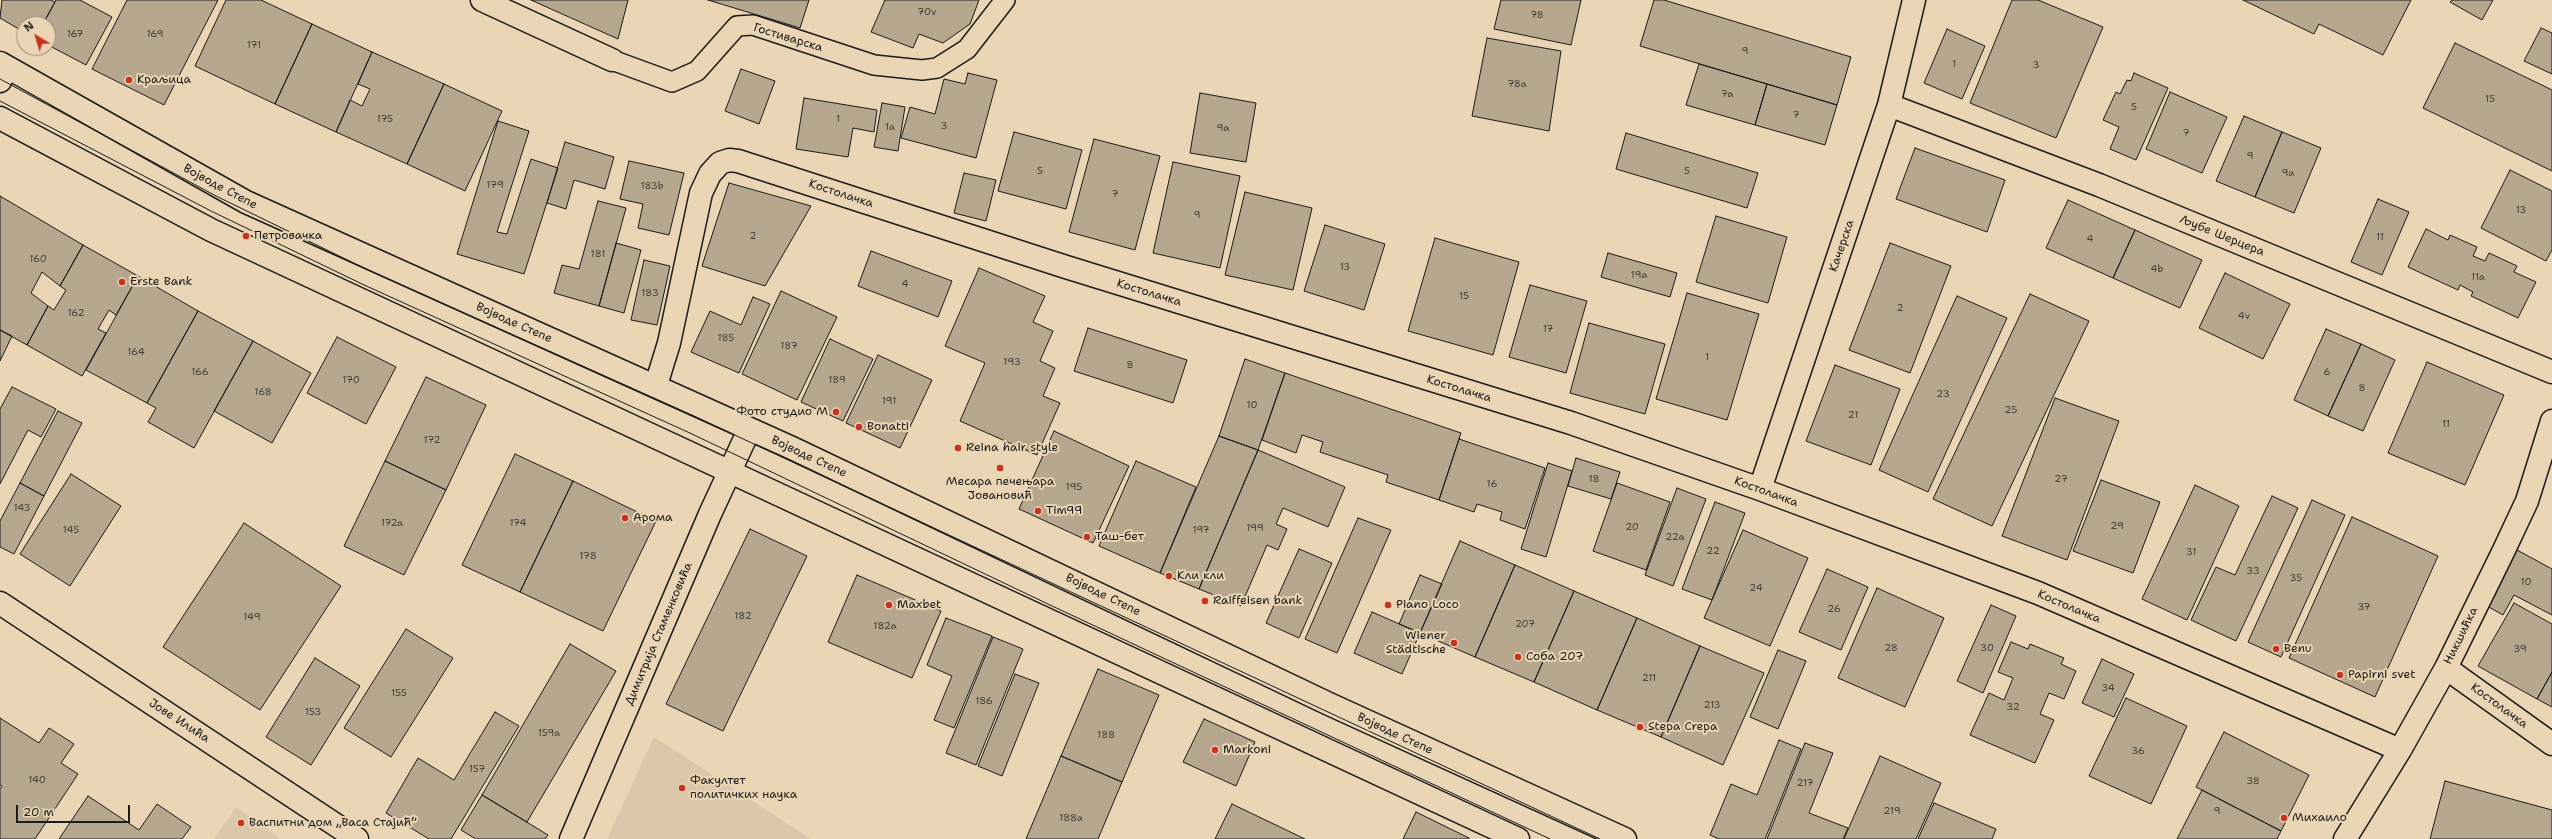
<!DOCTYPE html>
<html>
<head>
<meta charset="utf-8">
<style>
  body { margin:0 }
  #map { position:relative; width:2552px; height:839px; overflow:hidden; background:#ead5b4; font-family:"Shantell Sans",sans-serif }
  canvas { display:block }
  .north { position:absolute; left:16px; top:16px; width:40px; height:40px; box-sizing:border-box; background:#ead5b4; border:1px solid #988b77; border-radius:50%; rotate:322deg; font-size:11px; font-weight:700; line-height:16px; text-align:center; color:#1c1c1c }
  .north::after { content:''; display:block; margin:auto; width:14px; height:18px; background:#c8321e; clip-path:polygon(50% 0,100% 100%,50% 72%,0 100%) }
  .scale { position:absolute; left:16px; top:805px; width:114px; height:18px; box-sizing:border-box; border:2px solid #1c1c1c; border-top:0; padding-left:5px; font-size:12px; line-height:14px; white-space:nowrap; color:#1c1c1c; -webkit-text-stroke:3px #ead5b4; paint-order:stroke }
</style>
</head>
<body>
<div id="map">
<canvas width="2552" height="839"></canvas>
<div class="north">N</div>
<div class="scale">20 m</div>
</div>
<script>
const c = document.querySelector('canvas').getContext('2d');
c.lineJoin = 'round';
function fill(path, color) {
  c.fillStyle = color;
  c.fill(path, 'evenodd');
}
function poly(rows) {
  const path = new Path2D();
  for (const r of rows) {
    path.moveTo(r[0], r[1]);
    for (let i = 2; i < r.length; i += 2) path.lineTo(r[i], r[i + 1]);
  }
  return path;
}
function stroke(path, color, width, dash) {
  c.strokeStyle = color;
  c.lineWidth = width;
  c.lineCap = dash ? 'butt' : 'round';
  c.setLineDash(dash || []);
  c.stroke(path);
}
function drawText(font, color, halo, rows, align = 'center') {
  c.font = font + ' "Shantell Sans",sans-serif';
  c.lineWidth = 4;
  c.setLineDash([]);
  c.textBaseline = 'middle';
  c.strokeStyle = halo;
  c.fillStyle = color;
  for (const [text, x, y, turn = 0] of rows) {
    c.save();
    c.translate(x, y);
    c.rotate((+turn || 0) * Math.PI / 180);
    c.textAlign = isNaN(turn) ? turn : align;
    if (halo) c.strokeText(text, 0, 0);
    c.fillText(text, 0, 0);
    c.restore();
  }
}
const built = poly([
  [654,737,811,839,607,839],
  [236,807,281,839,214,839]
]);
const building = poly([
  [2,0,51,0,55,2,43,24,24,24,24,32,0,18,2,0],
  [56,0,80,0,112,17,86,65,48,45,48,24,43,24,56,0],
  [127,0,218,0,164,105,92,69,127,0],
  [226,0,261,0,312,24,275,104,195,66,226,0],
  [531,0,628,0,618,39,531,0],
  [708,0,809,0,800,28,708,0],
  [885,0,979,0,970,24,943,43,919,34,913,48,871,32,885,0],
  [1501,0,1581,0,1571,45,1494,29,1501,0],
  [1654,0,1664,0,1851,57,1837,105,1640,46,1654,0],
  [2012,0,2038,0,2103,27,2056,138,1970,103,2012,0],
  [2243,0,2411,0,2383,55,2319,24,2314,34,2243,0],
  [2452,0,2493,0,2482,20,2450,2,2452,0],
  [312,24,372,52,336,132,275,104,312,24],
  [2541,28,2552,33,2552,74,2524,61,2541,28],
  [1947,29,1985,46,1962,99,1924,83,1947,29],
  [1487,38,1561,51,1549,131,1472,116,1487,38],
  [2455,43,2552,90,2552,171,2423,108,2455,43],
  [372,52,444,84,407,164,336,132,350,100,362,106,370,89,358,84,372,52],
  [1699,64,1767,84,1755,125,1686,105,1699,64],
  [741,69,775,81,759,124,725,111,741,69],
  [968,73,997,80,976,158,901,138,910,107,935,114,944,79,965,84,968,73],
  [2134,73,2168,88,2136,160,2110,149,2119,127,2103,120,2116,92,2120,94,2127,80,2131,81,2134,73],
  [444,84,502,111,465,191,407,164,444,84],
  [1767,84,1837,105,1825,145,1755,125,1767,84],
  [2170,92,2227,117,2202,173,2146,149,2170,92],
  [1200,93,1256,103,1246,162,1190,153,1200,93],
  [804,98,877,110,874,132,853,128,848,157,796,149,804,98],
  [882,103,905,107,898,151,874,147,882,103],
  [2244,116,2282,132,2255,197,2216,181,2244,116],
  [498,121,529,131,497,232,507,234,531,159,558,168,524,274,457,254,498,121],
  [1014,132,1082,150,1066,209,998,191,1014,132],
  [2282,132,2321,148,2294,213,2255,197,2282,132],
  [1626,133,1758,173,1747,208,1616,169,1626,133],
  [1094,139,1160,156,1135,250,1069,232,1094,139],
  [565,142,614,157,605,189,574,180,566,209,547,203,565,142],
  [1915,148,2005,180,1987,232,1896,199,1915,148],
  [629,161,684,173,669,235,638,228,643,204,620,199,629,161],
  [1173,162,1240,176,1220,268,1153,253,1173,162],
  [2510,170,2552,191,2552,250,2546,261,2481,228,2510,170],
  [964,173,996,180,986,221,954,213,964,173],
  [729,183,811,206,765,286,702,266,729,183],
  [1245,192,1312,208,1293,290,1225,275,1245,192],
  [0,196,83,245,60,286,42,272,31,293,48,306,27,345,0,330,0,196],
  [2378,199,2409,212,2382,275,2351,262,2378,199],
  [2068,200,2135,230,2113,278,2046,248,2068,200],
  [598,201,626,208,599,306,554,293,562,265,579,269,598,201],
  [1716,216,1787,237,1768,303,1696,282,1716,216],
  [1325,225,1385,244,1364,310,1304,291,1325,225],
  [2426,229,2448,240,2450,235,2477,247,2473,256,2485,261,2489,253,2517,266,2514,272,2536,282,2518,318,2471,296,2473,292,2460,285,2458,290,2408,267,2426,229],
  [2135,230,2202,260,2180,308,2113,278,2135,230],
  [1435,238,1519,262,1493,355,1408,331,1435,238],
  [616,243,641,250,624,313,599,306,616,243],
  [1890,243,1951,266,1910,373,1849,350,1890,243],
  [83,245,138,276,116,315,109,310,98,329,106,333,82,376,27,345,48,306,54,310,66,290,60,286,83,245],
  [871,251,952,281,938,317,858,286,871,251],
  [1608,253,1677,273,1670,297,1601,277,1608,253],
  [644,260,670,266,657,325,631,320,644,260],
  [979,268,1045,296,1033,322,1053,331,1040,361,1055,368,1043,396,1060,403,1037,455,960,421,985,363,945,346,979,268],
  [2225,273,2290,304,2263,359,2199,328,2225,273],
  [138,276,198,311,147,403,86,370,138,276],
  [1530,285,1587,301,1566,373,1509,357,1530,285],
  [781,291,837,317,797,400,742,374,781,291],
  [1687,293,1759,314,1727,420,1656,399,1687,293],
  [2030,294,2089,321,1992,526,1933,499,2030,294],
  [1957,296,2007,318,1928,492,1879,470,1957,296],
  [753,297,770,304,739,373,691,352,710,311,741,325,753,297],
  [198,311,253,341,194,448,148,422,156,408,147,403,198,311],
  [1589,323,1665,344,1645,414,1570,393,1589,323],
  [1088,328,1187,360,1173,403,1074,371,1088,328],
  [2326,329,2361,344,2328,416,2294,400,2326,329],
  [0,330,12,336,0,361,0,330],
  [337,337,396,367,366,424,307,393,337,337],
  [830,339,873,359,843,421,801,402,830,339],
  [253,341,311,373,272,443,214,411,253,341],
  [2361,344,2395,360,2363,431,2328,416,2361,344],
  [878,355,932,380,900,448,846,423,878,355],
  [1245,359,1285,373,1258,450,1219,436,1245,359],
  [2427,362,2504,395,2465,485,2388,453,2427,362],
  [1835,365,1900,389,1871,465,1806,441,1835,365],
  [1285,373,1461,433,1439,500,1386,482,1388,475,1320,452,1323,442,1302,435,1296,453,1262,440,1285,373],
  [426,377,486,405,446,490,385,461,426,377],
  [12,387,56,409,41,437,28,430,0,484,0,409,12,387],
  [2055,398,2119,421,2067,560,2002,536,2055,398],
  [58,411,82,423,44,496,20,483,58,411],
  [1054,431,1129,466,1093,543,1019,509,1054,431],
  [1219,436,1258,450,1199,589,1160,573,1219,436],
  [1459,439,1545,468,1525,529,1500,520,1502,512,1477,504,1474,512,1439,500,1459,439],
  [1258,450,1345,487,1328,527,1283,508,1276,524,1287,529,1278,550,1267,545,1241,606,1199,589,1258,450],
  [515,454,573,481,520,592,462,565,515,454],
  [1576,458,1620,472,1611,499,1568,486,1576,458],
  [385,461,446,490,404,575,344,546,385,461],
  [1136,461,1196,487,1160,573,1099,546,1136,461],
  [1548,463,1572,471,1546,557,1521,549,1548,463],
  [71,474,121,506,70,586,20,554,71,474],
  [2101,480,2160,502,2133,573,2073,551,2101,480],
  [573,481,656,521,603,631,520,592,573,481],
  [20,483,44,496,14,554,0,547,0,521,20,483],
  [1617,483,1670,502,1646,570,1593,551,1617,483],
  [2195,485,2239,506,2187,620,2142,599,2195,485],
  [1677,488,1706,499,1673,586,1645,575,1677,488],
  [2272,496,2298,508,2236,641,2191,620,2216,567,2235,575,2272,496],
  [2312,500,2345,515,2281,657,2248,642,2312,500],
  [1715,502,1745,513,1712,600,1682,589,1715,502],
  [2352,517,2438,556,2375,697,2289,658,2352,517],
  [1358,518,1391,530,1337,653,1305,639,1358,518],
  [244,523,341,586,260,710,163,647,244,523],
  [750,529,807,556,723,731,666,704,750,529],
  [1743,530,1808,558,1770,646,1704,618,1743,530],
  [1460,541,1515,565,1475,657,1420,633,1460,541],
  [1299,549,1332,563,1299,638,1266,623,1299,549],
  [2517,550,2552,569,2552,615,2514,595,2503,615,2487,606,2517,550],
  [1515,565,1574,591,1534,682,1475,657,1515,565],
  [1827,569,1868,587,1841,650,1799,632,1827,569],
  [857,575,941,611,912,678,828,642,857,575],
  [1420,575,1442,584,1420,633,1399,624,1420,575],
  [1877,588,1944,618,1905,707,1838,678,1877,588],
  [1574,591,1637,618,1597,710,1534,682,1574,591],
  [2514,603,2552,624,2552,672,2537,699,2478,666,2514,603],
  [1991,605,2016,616,1983,693,1957,681,1991,605],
  [1372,612,1420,633,1402,674,1354,653,1372,612],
  [946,618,992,636,954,728,934,720,952,676,927,665,946,618],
  [1637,618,1700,646,1661,737,1597,710,1637,618],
  [406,629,453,658,391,757,344,728,406,629],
  [993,637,1023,649,976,765,946,753,993,637],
  [2011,642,2028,649,2030,644,2064,658,2061,664,2076,671,2064,699,2049,693,2040,714,2054,720,2035,763,1970,735,1989,693,2004,700,2013,678,1998,672,2011,642],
  [570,644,616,671,527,822,482,795,570,644],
  [1700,646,1764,673,1723,765,1661,737,1700,646],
  [1778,650,1806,661,1778,729,1750,717,1778,650],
  [315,658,360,686,311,765,266,737,315,658],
  [2102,659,2134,674,2114,717,2082,703,2102,659],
  [1098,669,1159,695,1122,782,1061,756,1098,669],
  [2552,672,2552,707,2537,699,2552,672],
  [1015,674,1039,683,1002,776,978,766,1015,674],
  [2126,698,2187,726,2151,804,2089,776,2126,698],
  [495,712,519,726,451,839,429,839,386,813,418,758,454,780,495,712],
  [0,718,39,743,49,728,74,744,61,763,78,774,35,839,0,839,0,789,2,786,0,785,0,718],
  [1204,719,1255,742,1236,786,1183,762,1204,719],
  [2224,732,2309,775,2281,831,2196,787,2224,732],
  [1779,740,1801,749,1765,839,1719,839,1710,835,1731,784,1757,795,1779,740],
  [1805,743,1833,753,1809,813,1848,828,1843,839,1767,839,1805,743],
  [1061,756,1122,782,1098,839,1026,839,1061,756],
  [1880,756,1941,783,1916,839,1844,839,1880,756],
  [2445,781,2552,810,2552,839,2430,839,2445,781],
  [2202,790,2281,831,2277,839,2177,839,2202,790],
  [482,795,548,835,545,839,476,839,461,830,482,795],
  [88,796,139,830,157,804,191,827,182,839,59,839,88,796],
  [1934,803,1996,829,1992,839,1918,839,1934,803],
  [1232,804,1305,839,1215,839,1232,804],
  [1416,812,1469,838,1469,839,1403,839,1416,812]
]);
const lane = poly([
  [612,60,672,82,697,71,737,26,753,25,874,65,922,70,937,68,967,49,1005,0]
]);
const street = poly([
  [482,0,612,60],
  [0,81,7,68],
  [1889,105,2099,185,2552,372],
  [656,385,669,343,701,193,710,174,720,163,729,160,738,161,1066,267,1571,423,1760,489,2038,593,2400,750],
  [1760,489,1889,105,1914,0],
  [0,603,357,839],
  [2446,668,2552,744],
  [571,839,710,514,749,430],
  [2345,839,2400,750,2446,668,2504,550,2527,501,2552,421]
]);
const secondary = poly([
  [0,63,246,202,792,448,1329,704,1625,839],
  [0,118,211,230,1518,839]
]);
const tram = poly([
  [0,79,216,196,368,270,694,416,1600,839],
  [0,101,211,211,362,284,692,434,1050,605,1550,839]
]);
const markers = [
  [129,80,4,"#c8321e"],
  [246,236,4,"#c8321e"],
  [122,282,4,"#c8321e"],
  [836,412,4,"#c8321e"],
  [859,427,4,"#c8321e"],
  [958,448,4,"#c8321e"],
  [1000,468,4,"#c8321e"],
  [1038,511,4,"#c8321e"],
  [625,518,4,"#c8321e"],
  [1087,537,4,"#c8321e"],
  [1169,576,4,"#c8321e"],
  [1205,601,4,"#c8321e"],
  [889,605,4,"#c8321e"],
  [1388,605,4,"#c8321e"],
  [1454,643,4,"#c8321e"],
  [2276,649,4,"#c8321e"],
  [1518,657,4,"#c8321e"],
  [2340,675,4,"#c8321e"],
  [1640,727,4,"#c8321e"],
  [1215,750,4,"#c8321e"],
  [682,788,4,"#c8321e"],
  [2284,818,4,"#c8321e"],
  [241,823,4,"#c8321e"]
];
const numberNames = [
  ["70v",927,12],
  ["78",1537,15],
  ["167",75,34],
  ["169",155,34],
  ["171",254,45],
  ["9",1745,51],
  ["1",1954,64],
  ["3",2036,65],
  ["78a",1517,84],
  ["7a",1727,94],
  ["15",2490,99],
  ["5",2134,107],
  ["7",1796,115],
  ["175",385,119],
  ["1",838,119],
  ["3",944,126],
  ["1a",890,127],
  ["9a",1223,128],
  ["7",2186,133],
  ["9",2250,156],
  ["5",1040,171],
  ["5",1687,171],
  ["9a",2288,173],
  ["179",495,185],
  ["183b",652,186],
  ["7",1115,194],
  ["13",2521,210],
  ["9",1197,215],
  ["2",753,236],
  ["11",2380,237],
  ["4",2090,239],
  ["181",598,254],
  ["160",38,259],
  ["13",1345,267],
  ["4b",2157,269],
  ["19a",1639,275],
  ["11a",2478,277],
  ["4",905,284],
  ["183",650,293],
  ["15",1464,296],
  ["2",1900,308],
  ["162",76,313],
  ["4v",2244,316],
  ["17",1548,329],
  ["185",726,338],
  ["187",789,346],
  ["164",136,352],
  ["1",1707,357],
  ["193",1012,362],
  ["8",1130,365],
  ["166",200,372],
  ["6",2327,372],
  ["170",351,380],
  ["189",837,380],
  ["8",2362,388],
  ["168",263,392],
  ["23",1943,394],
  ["191",889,401],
  ["10",1252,405],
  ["25",2011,410],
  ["21",1853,415],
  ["11",2446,424],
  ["172",432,440],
  ["18",1594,479],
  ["27",2061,479],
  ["16",1492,484],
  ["195",1074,487],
  ["143",22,508],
  ["172a",392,523],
  ["174",518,523],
  ["29",2117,526],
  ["20",1632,527],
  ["199",1255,528],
  ["145",71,530],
  ["197",1201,530],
  ["22a",1675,537],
  ["22",1713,551],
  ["31",2191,552],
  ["178",588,556],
  ["33",2253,571],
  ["35",2296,578],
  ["10",2526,582],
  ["24",1756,588],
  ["37",2364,607],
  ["26",1834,609],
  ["182",743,616],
  ["149",252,617],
  ["207",1525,624],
  ["182a",885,626],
  ["28",1891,648],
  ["30",1987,648],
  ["39",2520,649],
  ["211",1649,678],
  ["34",2108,688],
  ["155",399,693],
  ["186",984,701],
  ["213",1712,705],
  ["32",2013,707],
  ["153",313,712],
  ["159a",549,733],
  ["188",1106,735],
  ["36",2138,751],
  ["157",477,769],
  ["140",37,780],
  ["38",2253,781],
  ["217",1805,783],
  ["219",1892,811],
  ["9",2217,811],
  ["188a",1071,818]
];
const streetNames = [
  ["Гостиварска",788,38,17],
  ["Војводе Степе",220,187,28],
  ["Костолачка",841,194,18],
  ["Љубе Шерцера",2222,236,22],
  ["Качерска",1842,246,-71],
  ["Костолачка",1149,293,17],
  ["Војводе Степе",514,323,24],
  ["Костолачка",1459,389,17],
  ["Војводе Степе",809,457,25],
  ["Костолачка",1766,492,20],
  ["Војводе Степе",1103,595,26],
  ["Костолачка",2069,607,23],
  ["Димитрија Стаменковића",659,634,-67],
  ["Никшићка",2461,636,-64],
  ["Костолачка",2499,706,36],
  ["Јове Илића",179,721,33],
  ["Војводе Степе",1395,734,25]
];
const poiNames = [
  ["Краљица",137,80],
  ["Петровачка",254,236],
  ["Erste Bank",130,282],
  ["Фото студио М",828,412,"right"],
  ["Bonatti",867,427],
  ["Reina hair style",966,448],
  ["Месара печењара",1000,482,"center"],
  ["Јовановић",1000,496,"center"],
  ["Tim99",1046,511],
  ["Арома",633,518],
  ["Таш-бет",1095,537],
  ["Кли кли",1177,576],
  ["Raiffeisen bank",1213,601],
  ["Maxbet",897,605],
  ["Piano Loco",1396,605],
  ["Wiener",1446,636,"right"],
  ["Städtische",1446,650,"right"],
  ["Benu",2284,649],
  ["Соба 207",1526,657],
  ["Papirni svet",2348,675],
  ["Stepa Crepa",1648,727],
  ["Markoni",1223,750],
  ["Факултет",690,781],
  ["политичких наука",690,795],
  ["Михаило",2292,818],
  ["Васпитни дом „Васа Стајић”",249,823]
];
fill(built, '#dbc7a9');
fill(building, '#b7a78f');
stroke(building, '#1c1c1c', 1);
stroke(lane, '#1c1c1c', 22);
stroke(street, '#1c1c1c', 25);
stroke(secondary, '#1c1c1c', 25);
stroke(lane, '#ead5b4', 19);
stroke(street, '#ead5b4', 22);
stroke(secondary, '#ead5b4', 22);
stroke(tram, '#1c1c1c', 1);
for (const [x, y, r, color] of markers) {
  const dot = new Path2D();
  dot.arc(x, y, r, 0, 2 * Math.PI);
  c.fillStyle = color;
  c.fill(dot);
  stroke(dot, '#ead5b4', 1.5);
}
drawText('10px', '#433f39', null, numberNames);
drawText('12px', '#1c1c1c', '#ead5b4', streetNames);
drawText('12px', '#1c1c1c', '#ead5b4', poiNames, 'left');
</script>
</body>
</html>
